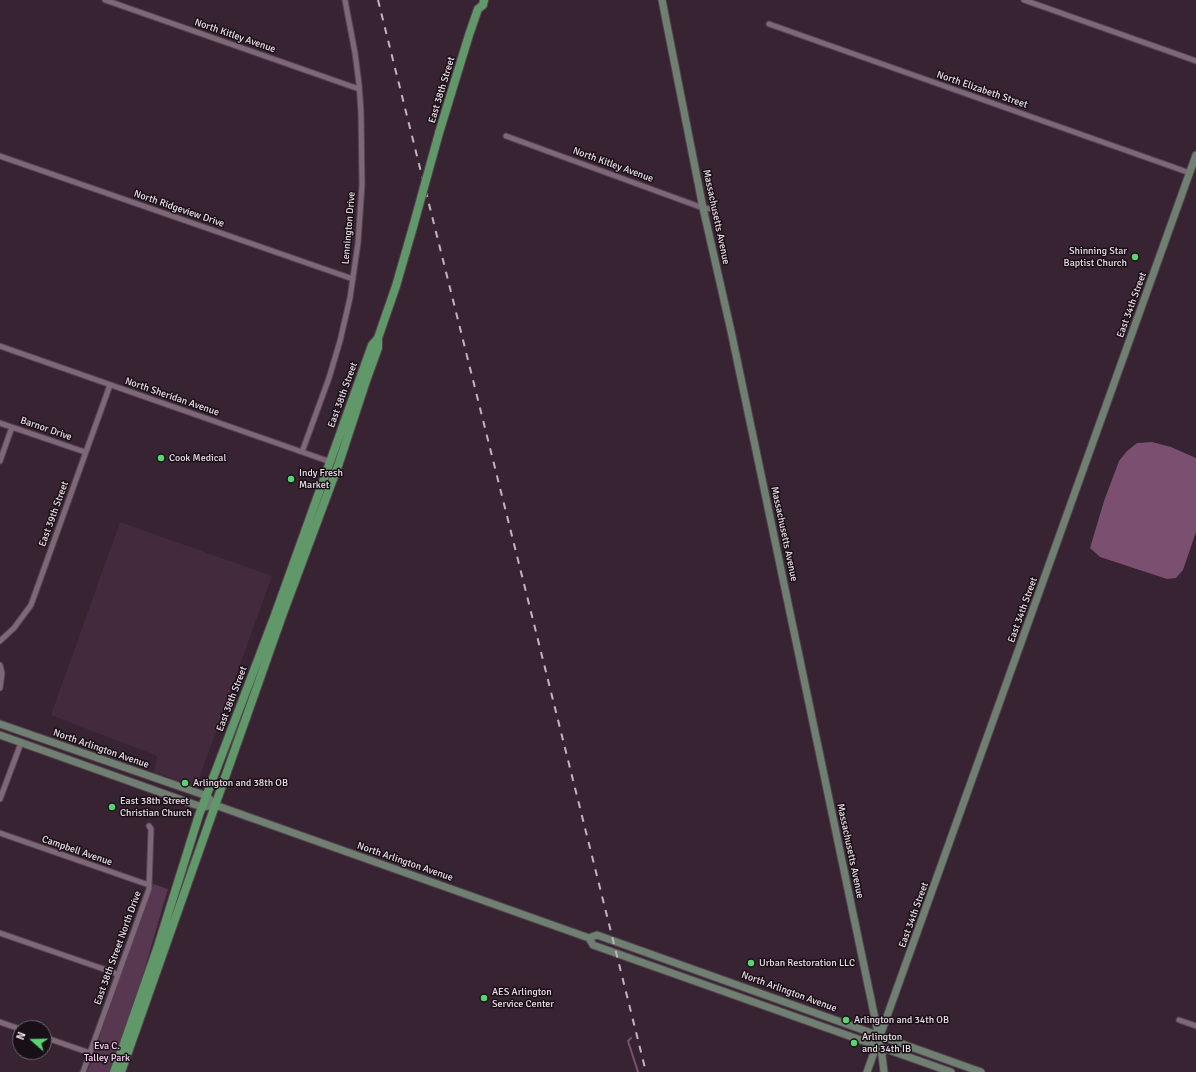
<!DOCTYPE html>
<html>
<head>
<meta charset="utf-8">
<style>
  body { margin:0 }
  #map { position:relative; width:1196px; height:1072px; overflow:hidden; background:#372332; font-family:Signika,sans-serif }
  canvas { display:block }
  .north { position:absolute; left:12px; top:1020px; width:40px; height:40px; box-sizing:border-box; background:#191017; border:1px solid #6d626a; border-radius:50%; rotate:290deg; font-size:11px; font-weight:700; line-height:16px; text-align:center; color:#ebdee7 }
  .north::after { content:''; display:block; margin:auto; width:14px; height:18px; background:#58d570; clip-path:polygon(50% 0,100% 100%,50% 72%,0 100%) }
</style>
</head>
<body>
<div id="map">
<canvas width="1196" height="1072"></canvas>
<div class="north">N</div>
</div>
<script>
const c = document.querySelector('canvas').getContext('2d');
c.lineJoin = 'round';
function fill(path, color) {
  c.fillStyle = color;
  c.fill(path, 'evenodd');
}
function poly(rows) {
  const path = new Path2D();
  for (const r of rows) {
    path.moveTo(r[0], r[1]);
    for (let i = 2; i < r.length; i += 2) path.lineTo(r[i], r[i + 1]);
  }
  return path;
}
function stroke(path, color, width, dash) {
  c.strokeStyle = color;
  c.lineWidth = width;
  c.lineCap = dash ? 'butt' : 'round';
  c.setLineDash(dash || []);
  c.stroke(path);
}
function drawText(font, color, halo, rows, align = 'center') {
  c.font = font + ' Signika,sans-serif';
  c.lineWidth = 3;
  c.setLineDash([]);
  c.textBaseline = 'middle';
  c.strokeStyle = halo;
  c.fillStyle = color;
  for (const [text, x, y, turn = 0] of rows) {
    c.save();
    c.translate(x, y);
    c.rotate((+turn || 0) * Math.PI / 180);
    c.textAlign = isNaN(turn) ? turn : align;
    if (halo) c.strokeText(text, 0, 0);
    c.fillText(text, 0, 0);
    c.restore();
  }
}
const built = poly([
  [120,522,272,576,196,787,154,772,157,756,51,715]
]);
const green = poly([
  [153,884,168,889,144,971,112,1072,87,1072]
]);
const water = poly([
  [1152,442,1171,447,1196,458,1196,532,1183,570,1176,578,1167,579,1100,557,1090,548,1104,501,1119,461,1127,451,1137,443]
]);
const stream = poly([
  [631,1038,628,1041,638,1072]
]);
const minor = poly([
  [105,0,359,89],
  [1024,0,1196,61],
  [769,24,1190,173],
  [506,136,703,208,715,209],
  [0,156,353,279],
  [0,346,325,460,332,461],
  [0,423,85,452],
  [302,452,329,378,340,341,350,298,358,243,362,185,361,112,359,84,355,53,345,0],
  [0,461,12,427],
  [0,641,14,628,31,605,110,385],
  [0,665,2,673,0,688],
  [0,799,21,743],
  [0,833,149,885],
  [0,933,118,974],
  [1179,1020,1196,1026],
  [0,1022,20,1029],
  [44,1037,90,1053],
  [83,1072,149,889,151,829,149,826]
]);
const secondary = poly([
  [662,0,703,208,731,331,881,1047,884,1072],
  [0,724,207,796,215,805],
  [0,735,193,804,203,807,215,805,589,938,597,935,981,1072],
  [589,938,593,945,951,1072],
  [867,1072,1196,155]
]);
const primary = poly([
  [439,133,469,35,478,9,483,5,484,0],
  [114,1072,158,946,199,815,275,615,372,345,378,338],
  [121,1072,282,616,339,463,366,381,378,348,378,338,396,286,413,227]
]);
const rail = poly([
  [378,0,646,1072]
]);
const primaryBridge = poly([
  [413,227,439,133]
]);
const markers = [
  [1135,257,4,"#58d570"],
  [161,458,4,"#58d570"],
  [291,479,4,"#58d570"],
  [185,783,4,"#58d570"],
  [112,807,4,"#58d570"],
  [751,963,4,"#58d570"],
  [484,998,4,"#58d570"],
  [846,1020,4,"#58d570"],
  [854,1043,4,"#58d570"]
];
const streetNames = [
  ["North Kitley Avenue",235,36,19],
  ["East 38th Street",442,90,-73],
  ["North Elizabeth Street",982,90,19],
  ["North Kitley Avenue",613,165,20],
  ["North Ridgeview Drive",179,209,19],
  ["Massachusetts Avenue",716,217,78],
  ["Lennington Drive",349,228,-85],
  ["East 34th Street",1132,305,-70],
  ["East 38th Street",343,395,-70],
  ["North Sheridan Avenue",172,397,19],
  ["Barnor Drive",46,429,19],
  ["East 39th Street",54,514,-70],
  ["Massachusetts Avenue",784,534,78],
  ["East 34th Street",1023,610,-70],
  ["East 38th Street",232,699,-69],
  ["North Arlington Avenue",101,749,19],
  ["Campbell Avenue",77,851,19],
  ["Massachusetts Avenue",850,851,78],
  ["North Arlington Avenue",405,862,19],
  ["East 34th Street",914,915,-70],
  ["East 38th Street North Drive",118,948,-70],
  ["North Arlington Avenue",789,992,20]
];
const poiNames = [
  ["Shinning Star",1127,251,"right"],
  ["Baptist Church",1127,263,"right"],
  ["Cook Medical",169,458],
  ["Indy Fresh",299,473],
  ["Market",299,485],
  ["Arlington and 38th OB",193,783],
  ["East 38th Street",120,801],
  ["Christian Church",120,813],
  ["Urban Restoration LLC",759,963],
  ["AES Arlington",492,992],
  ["Service Center",492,1004],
  ["Arlington and 34th OB",854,1020],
  ["Arlington",862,1037],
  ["and 34th IB",862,1049]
];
const parkNames = [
  ["Eva C.",107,1046],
  ["Talley Park",107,1058]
];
fill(built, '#432a3d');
fill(green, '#583751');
fill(water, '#7a4f70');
stroke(stream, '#7a4f70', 2);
stroke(minor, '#53434f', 7);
stroke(secondary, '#53434f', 9);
stroke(primary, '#53434f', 10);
stroke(minor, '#7e6778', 5);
stroke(secondary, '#6f7f71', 7);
stroke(primary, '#61986a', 8);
stroke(rail, '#c2b3be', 2, [7, 7]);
stroke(primaryBridge, '#53434f', 10, []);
stroke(primaryBridge, '#61986a', 8);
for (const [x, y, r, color] of markers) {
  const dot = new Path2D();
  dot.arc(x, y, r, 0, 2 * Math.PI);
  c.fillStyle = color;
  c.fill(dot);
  stroke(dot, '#191017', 1.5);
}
drawText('10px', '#ebdee7', '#191017', streetNames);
drawText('10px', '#ebdee7', '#191017', poiNames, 'left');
drawText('10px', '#fcd2f2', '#191017', parkNames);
</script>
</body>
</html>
